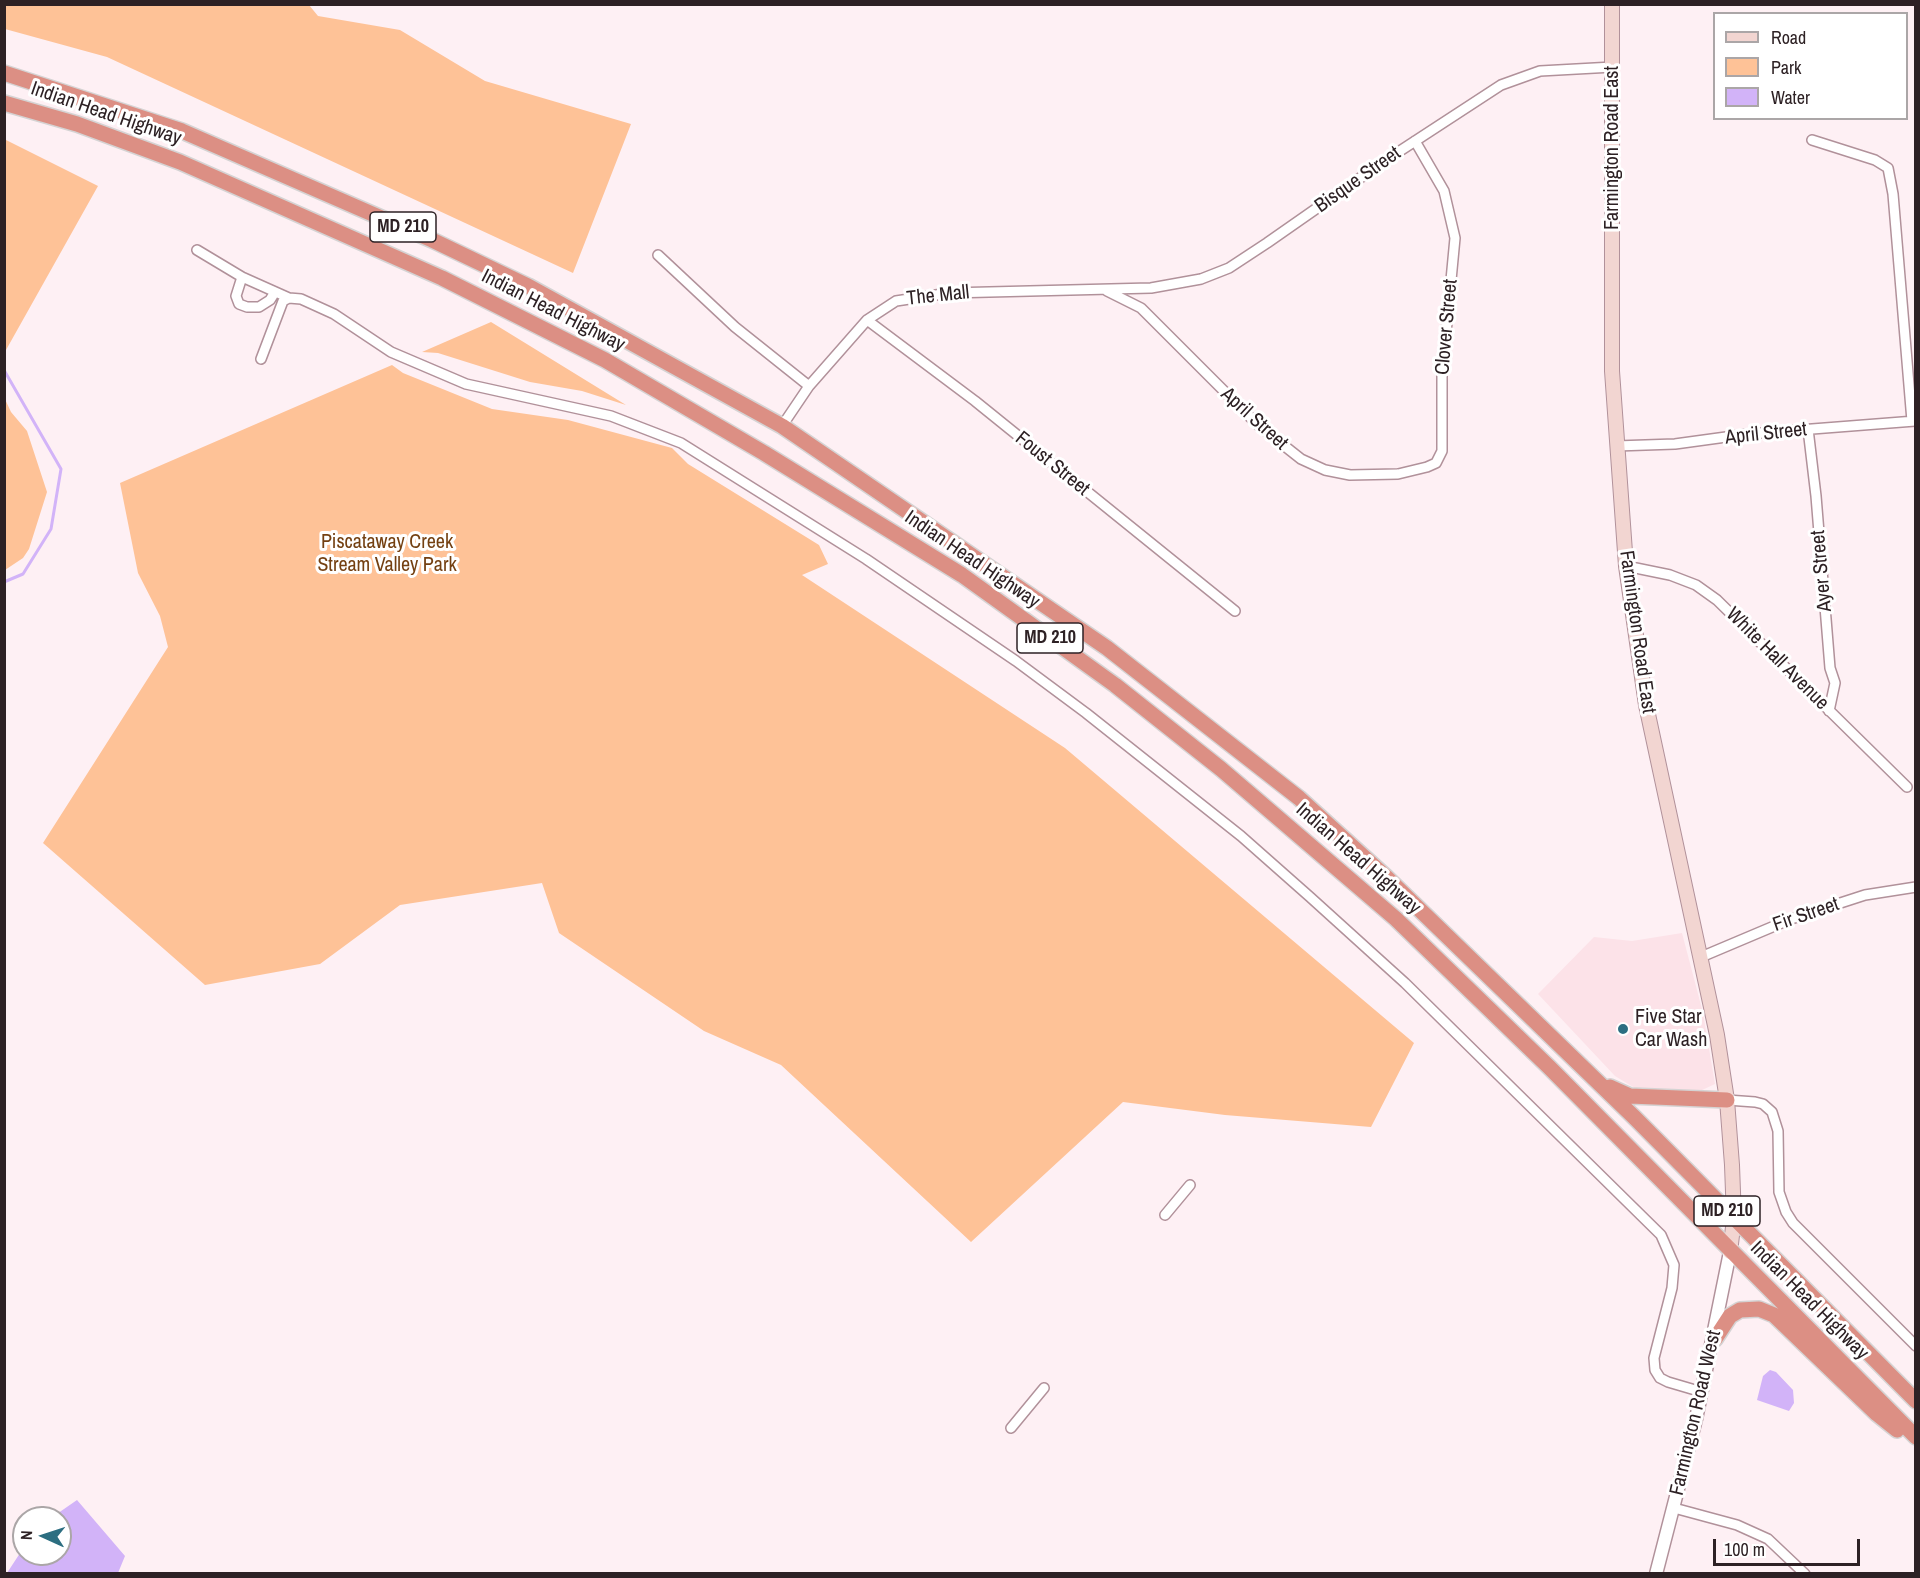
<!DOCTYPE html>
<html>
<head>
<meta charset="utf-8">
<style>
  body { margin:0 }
  #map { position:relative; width:1920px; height:1578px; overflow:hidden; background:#fef0f4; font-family:"Archivo Narrow",sans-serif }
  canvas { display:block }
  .frame { position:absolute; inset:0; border:6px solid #2d2124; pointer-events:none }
  .legend { position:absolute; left:1713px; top:12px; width:195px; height:108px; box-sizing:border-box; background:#fff; border:2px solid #aba6a7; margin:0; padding:8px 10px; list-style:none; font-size:18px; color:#2d2124 }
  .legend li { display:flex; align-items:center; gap:12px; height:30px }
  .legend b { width:30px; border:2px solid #aba6a7 }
  .north { position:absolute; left:12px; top:1506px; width:60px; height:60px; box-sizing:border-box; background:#fff; border:2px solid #aba6a7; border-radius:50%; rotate:273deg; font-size:16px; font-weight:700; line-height:24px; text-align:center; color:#2d2124 }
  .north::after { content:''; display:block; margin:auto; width:21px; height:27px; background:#2c6e81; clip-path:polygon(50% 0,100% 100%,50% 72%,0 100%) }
  .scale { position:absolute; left:1713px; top:1539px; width:147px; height:27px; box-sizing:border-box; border:3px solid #2d2124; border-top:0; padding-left:8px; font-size:18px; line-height:21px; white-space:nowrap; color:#2d2124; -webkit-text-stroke:4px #fff; paint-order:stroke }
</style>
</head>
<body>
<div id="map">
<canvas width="1920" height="1578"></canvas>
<div class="frame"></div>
<ul class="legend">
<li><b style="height:8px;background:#f2d5d1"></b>Road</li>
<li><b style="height:16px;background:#fec297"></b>Park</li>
<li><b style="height:16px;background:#d2b3f8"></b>Water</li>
</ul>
<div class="north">N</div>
<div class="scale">100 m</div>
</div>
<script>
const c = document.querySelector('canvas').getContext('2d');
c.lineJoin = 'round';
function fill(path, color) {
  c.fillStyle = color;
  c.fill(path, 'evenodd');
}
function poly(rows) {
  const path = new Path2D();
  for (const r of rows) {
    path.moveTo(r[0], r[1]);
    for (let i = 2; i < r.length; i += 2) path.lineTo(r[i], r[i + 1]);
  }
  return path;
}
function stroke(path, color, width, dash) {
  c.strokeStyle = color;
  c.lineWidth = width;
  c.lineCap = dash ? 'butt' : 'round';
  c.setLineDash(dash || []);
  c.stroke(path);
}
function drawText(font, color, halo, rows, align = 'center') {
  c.font = font + ' "Archivo Narrow",sans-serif';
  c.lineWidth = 6;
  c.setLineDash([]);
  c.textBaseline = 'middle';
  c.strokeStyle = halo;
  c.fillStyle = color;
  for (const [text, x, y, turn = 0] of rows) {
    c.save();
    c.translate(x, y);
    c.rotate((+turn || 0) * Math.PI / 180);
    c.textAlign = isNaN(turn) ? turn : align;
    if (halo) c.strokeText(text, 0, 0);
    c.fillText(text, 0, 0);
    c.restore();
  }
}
const built = poly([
  [1682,933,1703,1013,1715,1084,1700,1091,1638,1090,1615,1076,1538,994,1594,937,1632,941]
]);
const green = poly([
  [4,5,309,5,318,16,400,30,485,81,631,124,573,273,107,57,5,29],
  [4,139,98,186,6,350,4,349],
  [491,322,626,405,582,391,530,382,438,353,422,352],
  [392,365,403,373,492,409,568,420,672,448,688,464,819,545,828,564,802,575,1065,748,1414,1043,1371,1127,1225,1115,1123,1102,971,1242,781,1065,704,1031,559,933,542,883,400,905,320,964,205,985,43,843,168,647,160,616,138,573,120,483],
  [4,397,11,412,27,431,47,492,29,549,23,558,5,570]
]);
const water = poly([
  [1770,1370,1776,1372,1793,1390,1794,1403,1789,1411,1757,1400,1763,1376],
  [77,1500,125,1556,118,1573,7,1573,24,1547,24,1554,60,1554,60,1518,51,1518]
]);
const stream = poly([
  [4,370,61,469,51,529,23,574,4,582]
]);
const minor = poly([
  [1812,140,1875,160,1888,168,1893,194,1912,421],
  [197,250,242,277,289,298,301,299,334,314,391,352,466,384,611,416,681,443,866,559,1016,661,1086,713,1241,836,1310,897,1405,983,1661,1235,1674,1265,1672,1288,1654,1358,1655,1370,1660,1378,1668,1382,1702,1392],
  [658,255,735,327,809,386],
  [242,277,236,296,239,304,247,307,259,307,270,300,275,292],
  [1107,291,1141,308,1258,425,1301,459,1325,470,1350,475,1398,474,1427,467,1436,463,1442,451,1442,375,1455,238,1444,191,1415,141],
  [867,320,975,401,1235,611],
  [261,359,283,301,289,298],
  [782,426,809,386,867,320,896,301,949,293,1151,288,1201,279,1229,268,1267,243,1383,162,1501,85,1540,71,1613,67],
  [1808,429,1816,496,1830,668,1835,683,1829,711],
  [1616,446,1675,444,1748,434,1915,421],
  [1626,566,1670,575,1696,585,1717,600,1907,787],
  [1701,957,1791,919,1865,895,1916,887],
  [1727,1100,1755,1102,1763,1104,1772,1112,1778,1131,1779,1192,1786,1212,1793,1223,1916,1346],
  [1165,1215,1190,1185],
  [1011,1428,1044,1388],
  [1674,1508,1737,1525,1768,1539,1805,1574]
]);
const tertiary = poly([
  [1656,1574,1696,1419,1730,1252]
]);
const secondary = poly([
  [1612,4,1612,371,1626,566,1646,705,1717,1035,1727,1100,1732,1165,1734,1219,1730,1252]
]);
const trunk = poly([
  [4,73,182,131,432,240,528,286,782,426,1107,648,1299,798,1386,877,1635,1118,1916,1401],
  [4,103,77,124,180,162,442,278,605,360,764,453,962,575,1115,685,1221,769,1396,919,1550,1068,1916,1437],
  [1610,1087,1630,1096,1727,1100],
  [1715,1339,1730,1316,1740,1310,1759,1309,1774,1315,1877,1414,1897,1430]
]);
const markers = [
  [1623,1029,6,"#2c6e81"]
];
const shields = [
  [403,227,66],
  [1050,638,66],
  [1727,1211,66]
];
const shieldNames = [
  ["MD 210",403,227],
  ["MD 210",1050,638],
  ["MD 210",1727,1211]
];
const streetNames = [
  ["Indian Head Highway",106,114,19],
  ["Farmington Road East",1613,148,-90],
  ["Bisque Street",1358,180,-35],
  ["The Mall",938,296,-6],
  ["Indian Head Highway",553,311,27],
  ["Clover Street",1447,327,-85],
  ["April Street",1254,419,42],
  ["April Street",1766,434,-6],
  ["Foust Street",1052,464,39],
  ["Indian Head Highway",972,560,34],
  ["Ayer Street",1822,571,-95],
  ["Farmington Road East",1637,632,82],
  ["White Hall Avenue",1777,659,45],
  ["Indian Head Highway",1358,859,41],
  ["Fir Street",1806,915,-19],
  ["Indian Head Highway",1809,1301,45],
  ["Farmington Road West",1696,1413,-77]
];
const parkNames = [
  ["Piscataway Creek",387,543],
  ["Stream Valley Park",387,566]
];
const poiNames = [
  ["Five Star",1635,1018],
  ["Car Wash",1635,1041]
];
fill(built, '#fce2e8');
fill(green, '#fec297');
fill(water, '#d2b3f8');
stroke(stream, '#d2b3f8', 3);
stroke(minor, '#b1919a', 12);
stroke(tertiary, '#b1919a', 15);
stroke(secondary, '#b1919a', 16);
stroke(trunk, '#d5d3d3', 18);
stroke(minor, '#fff', 9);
stroke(tertiary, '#fff', 12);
stroke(secondary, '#f2d5d1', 14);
stroke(trunk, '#dc8f84', 15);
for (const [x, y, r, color] of markers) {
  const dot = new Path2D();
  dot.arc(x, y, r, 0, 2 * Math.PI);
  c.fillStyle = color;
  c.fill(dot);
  stroke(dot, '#fff', 2);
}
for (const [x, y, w] of shields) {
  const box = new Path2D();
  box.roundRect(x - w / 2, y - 15, w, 30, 4.5);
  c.fillStyle = '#fff';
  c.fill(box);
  stroke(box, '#2d2124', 1.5);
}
drawText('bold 18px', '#2d2124', null, shieldNames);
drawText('20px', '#2d2124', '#fff', streetNames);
drawText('20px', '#744011', '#fff', parkNames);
drawText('20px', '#2d2124', '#fff', poiNames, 'left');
</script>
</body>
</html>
